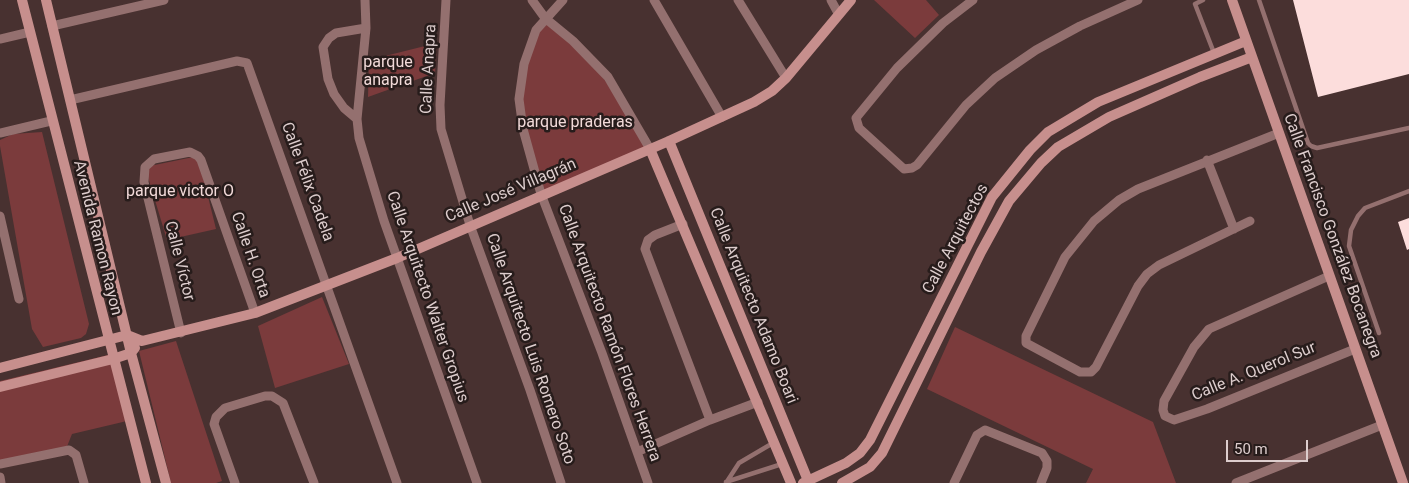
<!DOCTYPE html>
<html>
<head>
<meta charset="utf-8">
<style>
  body { margin:0 }
  #map { position:relative; width:1409px; height:483px; overflow:hidden; background:#483130; font-family:Roboto,sans-serif }
  canvas { display:block }
  .scale { position:absolute; left:1226px; top:440px; width:82px; height:22px; box-sizing:border-box; border:2px solid #ddcdcd; border-top:0; padding-left:6px; font-size:15px; line-height:18px; white-space:nowrap; color:#ddcdcd; -webkit-text-stroke:4px #271c1b; paint-order:stroke }
</style>
</head>
<body>
<div id="map">
<canvas width="1409" height="483"></canvas>
<div class="scale">50 m</div>
</div>
<script>
const c = document.querySelector('canvas').getContext('2d');
c.lineJoin = 'round';
function fill(path, color) {
  c.fillStyle = color;
  c.fill(path, 'evenodd');
}
function poly(rows) {
  const path = new Path2D();
  for (const r of rows) {
    path.moveTo(r[0], r[1]);
    for (let i = 2; i < r.length; i += 2) path.lineTo(r[i], r[i + 1]);
  }
  return path;
}
function stroke(path, color, width, dash) {
  c.strokeStyle = color;
  c.lineWidth = width;
  c.lineCap = dash ? 'butt' : 'round';
  c.setLineDash(dash || []);
  c.stroke(path);
}
function drawText(font, color, halo, rows, align = 'center') {
  c.font = font + ' Roboto,sans-serif';
  c.lineWidth = 5;
  c.setLineDash([]);
  c.textBaseline = 'middle';
  c.strokeStyle = halo;
  c.fillStyle = color;
  for (const [text, x, y, turn = 0] of rows) {
    c.save();
    c.translate(x, y);
    c.rotate((+turn || 0) * Math.PI / 180);
    c.textAlign = isNaN(turn) ? turn : align;
    if (halo) c.strokeText(text, 0, 0);
    c.fillText(text, 0, 0);
    c.restore();
  }
}
const green = poly([
  [874,0,926,0,939,15,915,38],
  [545,18,591,59,650,149,541,194,523,129,520,78],
  [437,43,435,73,368,97,369,60],
  [42,132,89,324,86,334,81,338,43,347,32,329,0,146,0,140,13,134],
  [198,156,216,229,167,240,145,167],
  [322,297,349,364,275,388,258,326],
  [955,327,1153,422,1176,483,1086,483,1093,469,927,389],
  [176,341,222,481,216,483,171,483,139,351],
  [112,354,127,421,72,434,66,449,0,462,0,381]
]);
const building = poly([
  [1293,0,1409,0,1409,74,1318,97],
  [1409,218,1409,249,1407,250,1398,222]
]);
const lane = poly([
  [1203,0,1195,4,1214,53],
  [1259,0,1308,143,1311,146,1317,148,1409,128],
  [1379,333,1349,246,1351,230,1358,216,1365,208,1409,191],
  [726,482,782,464],
  [726,483,739,463,773,443]
]);
const street = poly([
  [365,0,366,28,357,119,359,138,384,221,477,483],
  [446,0,440,105,441,129,470,225,530,390,561,483],
  [532,0,545,18,573,41,608,77,650,149],
  [563,0,536,30,524,64,519,99,523,129,541,194,602,353,648,483],
  [654,0,722,117],
  [738,0,786,78],
  [831,0,838,13],
  [973,0,943,23,897,68,856,118,859,128,904,169,912,168,917,165,966,105,995,78,1036,50,1080,26,1138,0],
  [52,26,164,0],
  [0,39,30,32],
  [70,100,237,61,247,63,397,483],
  [357,119,344,108,334,94,328,79,323,47,329,38,336,33,366,28],
  [0,133,51,121],
  [1207,160,1234,229],
  [0,216,19,299],
  [1250,221,1159,265,1147,274,1138,286,1096,367,1091,372,1080,372,1026,343,1026,336,1065,257,1094,221,1119,200,1138,189,1279,133],
  [683,224,655,235,648,240,645,249,710,420],
  [1329,276,1209,329,1194,347,1164,401,1163,410,1165,416,1174,420,1207,409,1355,349],
  [181,333,144,182,145,167,154,159,190,152,198,156,201,160,255,313],
  [637,452,710,420,758,402],
  [0,464,69,450,76,455,84,483],
  [0,477,1,483],
  [235,483,214,424,216,417,225,408,265,396,272,396,283,403,314,483],
  [954,483,977,435,985,430,1042,453,1047,461,1047,468,1041,483],
  [1236,483,1382,425]
]);
const secondary = poly([
  [22,0,146,483],
  [46,0,131,353,166,483],
  [1232,0,1403,483],
  [669,141,809,483],
  [650,149,791,483],
  [0,368,127,335,142,341,255,313,397,258,669,141,754,102,772,91,786,78,851,0],
  [0,387,113,359,131,353,135,348],
  [803,483,846,463,860,453,870,440,992,197,1030,150,1048,132,1098,102,1246,41],
  [842,483,870,467,882,453,981,252,1009,201,1041,163,1058,147,1109,117,1200,77,1252,57]
]);
const parkNames = [
  ["parque",388,63],
  ["anapra",388,81],
  ["parque praderas",575,123],
  ["parque victor O",180,192]
];
const streetNames = [
  ["Calle Anapra",429,69,-87],
  ["Calle Félix Cadela",307,182,70],
  ["Calle José Villagrán",511,191,-23],
  ["Calle Francisco González Bocanegra",1332,236,70],
  ["Avenida Ramon Rayon",97,238,76],
  ["Calle Arquitectos",956,239,-62],
  ["Calle H. Orta",250,255,71],
  ["Calle Víctor",179,261,76],
  ["Calle Arquitecto Walter Gropius",427,297,71],
  ["Calle Arquitecto Adamo Boari",753,306,68],
  ["Calle Arquitecto Ramón Flores Herrera",609,333,70],
  ["Calle Arquitecto Luis Romero Soto",530,349,71],
  ["Calle A. Querol Sur",1254,372,-22]
];
fill(green, '#7b3b3c');
fill(building, '#fcdddc');
stroke(lane, '#94706f', 4.5);
stroke(street, '#94706f', 9);
stroke(secondary, '#c78f8d', 10);
drawText('16px', '#f2dad9', '#271c1b', parkNames);
drawText('16px', '#ddcdcd', '#271c1b', streetNames);
</script>
</body>
</html>
